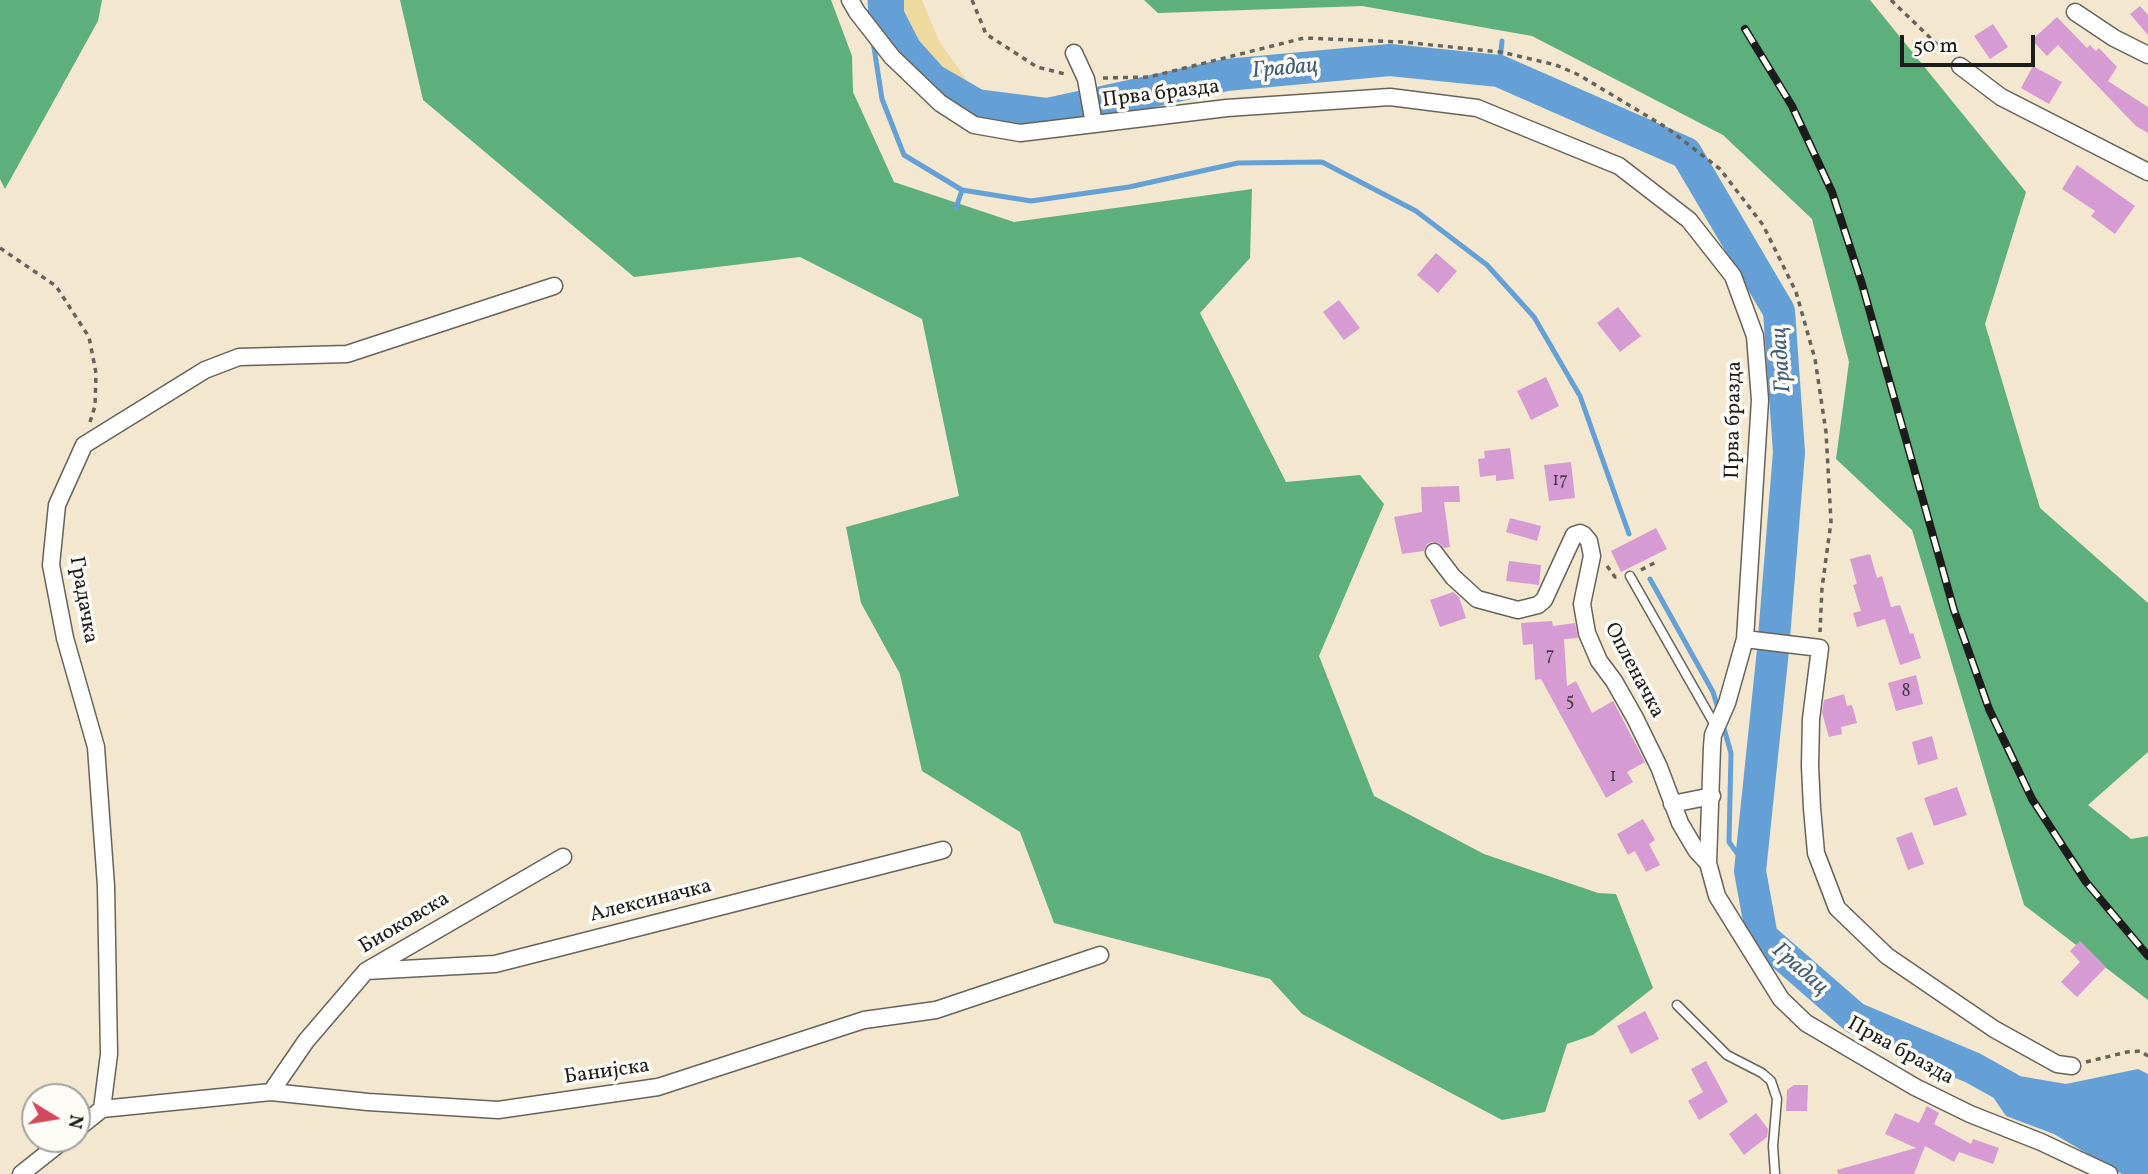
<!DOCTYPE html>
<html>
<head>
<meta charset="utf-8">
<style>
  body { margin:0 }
  #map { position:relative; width:2148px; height:1174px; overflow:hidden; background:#f3e7cf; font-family:Vollkorn,serif }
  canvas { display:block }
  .north { position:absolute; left:21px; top:1083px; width:70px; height:70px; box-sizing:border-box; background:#fdfcf7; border:2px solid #a3a29f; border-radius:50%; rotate:101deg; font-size:19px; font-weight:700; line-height:28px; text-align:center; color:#1c1c1c }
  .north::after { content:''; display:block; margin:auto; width:24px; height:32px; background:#d1495b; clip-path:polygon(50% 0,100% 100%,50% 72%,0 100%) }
  .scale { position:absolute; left:1900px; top:35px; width:135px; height:32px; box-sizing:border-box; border:4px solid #1c1c1c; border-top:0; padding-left:9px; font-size:21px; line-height:24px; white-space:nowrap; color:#1c1c1c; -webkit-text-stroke:5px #fdfcf7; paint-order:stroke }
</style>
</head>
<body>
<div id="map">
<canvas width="2148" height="1174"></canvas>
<div class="north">N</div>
<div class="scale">50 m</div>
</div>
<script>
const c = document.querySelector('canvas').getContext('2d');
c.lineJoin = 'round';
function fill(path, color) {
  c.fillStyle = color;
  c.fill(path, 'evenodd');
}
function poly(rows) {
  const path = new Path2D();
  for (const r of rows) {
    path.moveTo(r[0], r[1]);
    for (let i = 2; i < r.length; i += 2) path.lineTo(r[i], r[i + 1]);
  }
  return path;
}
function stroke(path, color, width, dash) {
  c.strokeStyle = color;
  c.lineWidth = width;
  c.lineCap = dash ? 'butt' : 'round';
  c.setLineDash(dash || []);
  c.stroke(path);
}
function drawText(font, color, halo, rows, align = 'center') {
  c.font = font + ' Vollkorn,serif';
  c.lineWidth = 7;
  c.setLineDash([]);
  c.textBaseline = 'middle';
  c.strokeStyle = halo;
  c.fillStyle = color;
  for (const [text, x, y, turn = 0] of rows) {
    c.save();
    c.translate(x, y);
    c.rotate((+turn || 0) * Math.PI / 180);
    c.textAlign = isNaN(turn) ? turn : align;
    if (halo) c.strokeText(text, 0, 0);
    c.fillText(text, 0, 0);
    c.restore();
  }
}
const forest = poly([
  [0,0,102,0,98,21,5,189,0,179],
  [400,0,831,0,852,56,853,92,894,182,1014,222,1252,189,1250,258,1200,313,1286,482,1360,475,1384,504,1319,656,1374,796,1484,854,1598,893,1616,894,1653,988,1593,1035,1567,1044,1545,1112,1502,1120,1302,1014,1270,979,1054,923,1020,832,922,771,900,674,861,603,846,527,959,496,922,319,800,257,634,277,423,100],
  [1144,0,1870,0,2026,192,1985,324,2040,508,2148,603,2148,752,2088,805,2131,839,2148,836,2148,1000,2024,905,1912,530,1836,459,1849,362,1812,219,1723,135,1532,36,1362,6,1158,13]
]);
const sand = poly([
  [888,0,922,0,939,41,970,85,977,105,932,79,906,50,888,15]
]);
const water = poly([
  [1973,1068,2066,1084,2138,1069,2148,1074,2148,1174,2122,1174,2054,1134,2006,1116]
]);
const stream = poly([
  [870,0,871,21],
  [873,41,882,99,904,155,962,190,1031,201,1129,187,1238,163,1322,162,1416,211,1487,265,1534,317,1580,396,1629,534],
  [1499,71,1502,41],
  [956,208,962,190],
  [1650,579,1713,692,1719,712],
  [1723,725,1731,753,1729,842,1750,871]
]);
const river = poly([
  [888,0,888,15,906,50,932,79,977,105,1048,114,1226,75,1390,60,1499,71,1686,153,1779,311,1789,452,1773,650,1750,871,1762,937,1855,1018,1973,1068,2009,1088]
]);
const building = poly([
  [2140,6,2148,15,2148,35,2130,14],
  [2057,17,2087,48,2090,45,2096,51,2099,48,2117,67,2108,81,2148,107,2148,133,2136,126,2058,45,2047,56,2032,40],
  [1993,24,2008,47,1990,59,1974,36],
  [2033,66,2062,82,2049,104,2021,88],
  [2077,165,2135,206,2115,234,2091,216,2095,211,2062,189],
  [1436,253,1457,271,1438,293,1417,275],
  [1339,300,1360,328,1344,340,1323,312],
  [1618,307,1641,336,1620,352,1597,323],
  [1546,377,1559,406,1531,420,1517,391],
  [1510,448,1514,479,1496,481,1496,475,1480,477,1478,459,1485,458,1484,451],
  [1571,462,1575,498,1549,501,1544,465],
  [1459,486,1460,502,1444,502,1450,547,1444,548,1439,543,1432,542,1427,544,1424,551,1402,554,1394,517,1422,512,1421,487],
  [1510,518,1541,526,1537,541,1506,532],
  [1656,528,1667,549,1621,572,1611,551],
  [1870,554,1877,578,1882,576,1891,607,1900,605,1910,634,1913,633,1921,658,1900,665,1885,619,1857,627,1853,613,1861,611,1853,585,1857,584,1850,559],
  [1509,561,1541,565,1539,585,1506,581],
  [1453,592,1459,597,1466,618,1440,627,1430,600],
  [1552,621,1553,626,1575,623,1578,638,1564,639,1567,686,1576,681,1592,713,1613,701,1645,762,1627,772,1633,782,1606,798,1541,679,1535,680,1533,644,1523,645,1521,623],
  [1916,675,1923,704,1896,711,1888,683],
  [1844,694,1847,706,1852,705,1857,723,1841,727,1842,734,1829,737,1822,713,1824,700],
  [1932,736,1938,759,1918,765,1912,742],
  [1957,787,1967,815,1934,826,1924,798],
  [1643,819,1655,840,1649,844,1660,865,1646,872,1635,851,1628,855,1617,834],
  [1912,832,1924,864,1908,870,1896,838],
  [2080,941,2106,967,2077,997,2061,982,2080,962,2070,951],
  [1645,1011,1659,1039,1631,1054,1617,1026],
  [1706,1061,1728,1102,1699,1120,1688,1101,1703,1092,1691,1069],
  [1794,1085,1808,1085,1807,1111,1786,1111,1787,1090],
  [1927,1106,1939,1113,1934,1124,1971,1144,1973,1139,1999,1148,1993,1164,1959,1152,1954,1162,1925,1146,1914,1174,1838,1174,1837,1170,1916,1148,1885,1134,1895,1113,1919,1123],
  [1756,1113,1768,1129,1767,1137,1744,1155,1729,1134]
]);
const path = poly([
  [972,0,986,34,1037,67,1065,74],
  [1891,0,1948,55],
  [1103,78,1149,77,1304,38,1402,42,1501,52,1556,65,1579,75,1667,128,1720,169,1763,225,1796,292,1815,359,1826,432,1831,522,1822,588,1820,632],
  [0,248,56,286,89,337,96,373,95,406,90,422],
  [1607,566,1615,577,1618,577],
  [1641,570,1658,561],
  [2086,1062,2127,1052,2140,1051,2148,1056]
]);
const lane = poly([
  [1630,576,1716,727],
  [1677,1005,1727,1055,1762,1073,1771,1081,1777,1099,1773,1146,1775,1174]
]);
const street = poly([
  [850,0,857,12,892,57,940,103,974,125,1020,133,1227,108,1390,97,1477,108,1619,166,1689,220,1733,276,1755,336,1760,400,1745,639,1727,703,1713,735,1712,747,1708,863,1717,896,1781,999,1806,1023,1915,1087,1970,1114,2041,1142,2109,1174],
  [2075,12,2114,38,2148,55],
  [1074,53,1086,79,1094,124],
  [1960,66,2001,97,2148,172],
  [1434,552,1453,577,1477,599,1518,610,1538,605,1544,600,1574,535,1580,533,1584,535,1589,541,1592,556,1582,604,1587,633,1599,661,1614,681,1635,718,1659,767,1680,823,1696,850,1708,863],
  [1745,639,1820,648,1811,719,1810,766,1812,808,1816,853,1837,908,1887,956,1994,1029,2057,1064,2072,1066],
  [1672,804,1712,796],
  [366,971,495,964,943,850],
  [271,1092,306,1041,366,971,563,857],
  [102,1109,271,1092,368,1102,498,1110,658,1087,864,1020,936,1010,1100,955],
  [77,1129,102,1109,109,1054,106,886,96,747,65,638,51,565,57,505,84,445,205,370,239,357,347,354,554,286],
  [21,1174,65,1139]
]);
const rail = poly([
  [1745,29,1792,106,1832,192,1862,284,1954,610,1989,709,2032,799,2086,882,2148,956]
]);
const numberNames = [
  ["17",1560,482],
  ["7",1550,657],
  ["8",1906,693],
  ["5",1570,703],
  ["1",1613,778]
];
const streetNames = [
  ["Прва бразда",1161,95,-7],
  ["Прва бразда",1735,420,-89],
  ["Градачка",82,600,80],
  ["Опленачка",1633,671,62],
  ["Алексиначка",651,902,-14],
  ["Биоковска",405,924,-31],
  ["Прва бразда",1900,1052,29],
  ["Банијска",607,1073,-8]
];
const waterNames = [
  ["Градац",1285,70,-5],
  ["Градац",1783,360,-94],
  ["Градац",1799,970,41]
];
fill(forest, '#5daf7b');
fill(sand, '#eeda9e');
fill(water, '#64a0d5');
stroke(stream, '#64a0d5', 5);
stroke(river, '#64a0d5', 32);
fill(building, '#d79bd3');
stroke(lane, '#67635b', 11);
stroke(street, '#67635b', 19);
stroke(path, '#67635b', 3.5, [5, 5]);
stroke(lane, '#fff', 8);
stroke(street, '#fff', 16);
stroke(rail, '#1c1c1c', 8);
stroke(rail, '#fdfcf7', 5, [16]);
drawText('18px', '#4b3c4a', null, numberNames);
drawText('21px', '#1c1c1c', '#fdfcf7', streetNames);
drawText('italic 23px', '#405e78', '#fdfcf7', waterNames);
</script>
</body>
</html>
